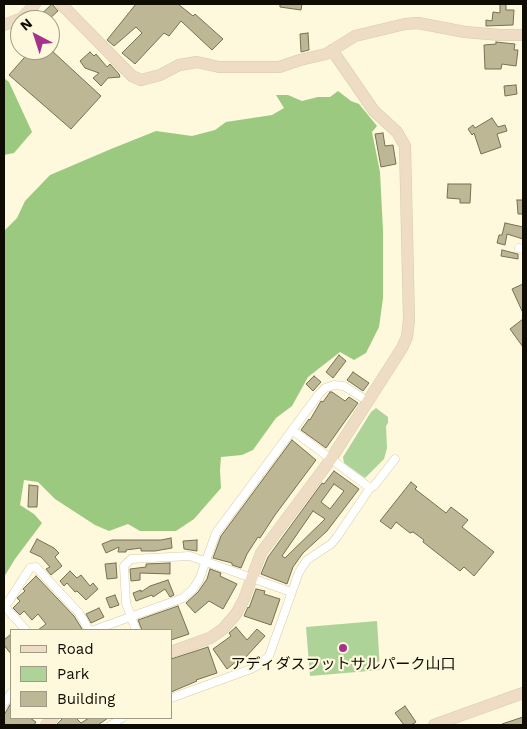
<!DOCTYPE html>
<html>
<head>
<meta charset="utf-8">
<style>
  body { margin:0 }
  #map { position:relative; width:527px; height:729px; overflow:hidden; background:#fef8dc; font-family:"Work Sans",sans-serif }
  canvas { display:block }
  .frame { position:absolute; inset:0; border:5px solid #0f0d03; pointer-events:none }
  .legend { position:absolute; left:10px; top:629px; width:162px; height:90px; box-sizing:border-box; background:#fef8dc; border:1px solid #9e9a85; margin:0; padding:6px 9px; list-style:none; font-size:15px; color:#0f0d03 }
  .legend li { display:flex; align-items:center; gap:10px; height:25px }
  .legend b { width:25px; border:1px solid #9e9a85 }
  .north { position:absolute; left:10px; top:10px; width:50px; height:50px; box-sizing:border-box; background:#fef8dc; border:1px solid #9e9a85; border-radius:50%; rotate:320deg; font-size:14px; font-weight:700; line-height:20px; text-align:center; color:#0f0d03 }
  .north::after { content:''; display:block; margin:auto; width:18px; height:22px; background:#a5338e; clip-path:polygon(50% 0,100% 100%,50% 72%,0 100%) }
</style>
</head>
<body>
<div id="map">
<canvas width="527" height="729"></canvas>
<div class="frame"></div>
<ul class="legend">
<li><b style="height:6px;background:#eedcc4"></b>Road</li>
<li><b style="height:14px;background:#add398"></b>Park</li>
<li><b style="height:14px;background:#beb796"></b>Building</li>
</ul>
<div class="north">N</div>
</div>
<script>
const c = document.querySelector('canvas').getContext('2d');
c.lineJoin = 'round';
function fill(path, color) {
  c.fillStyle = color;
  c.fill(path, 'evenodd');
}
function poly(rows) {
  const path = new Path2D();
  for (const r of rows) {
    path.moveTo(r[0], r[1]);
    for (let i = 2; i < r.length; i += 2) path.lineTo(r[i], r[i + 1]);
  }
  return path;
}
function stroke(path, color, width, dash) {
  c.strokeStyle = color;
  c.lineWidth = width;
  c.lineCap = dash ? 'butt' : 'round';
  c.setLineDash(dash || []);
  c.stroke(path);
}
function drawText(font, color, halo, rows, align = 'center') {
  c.font = font + ' "Work Sans","Noto Sans JP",sans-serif';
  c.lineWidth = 4.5;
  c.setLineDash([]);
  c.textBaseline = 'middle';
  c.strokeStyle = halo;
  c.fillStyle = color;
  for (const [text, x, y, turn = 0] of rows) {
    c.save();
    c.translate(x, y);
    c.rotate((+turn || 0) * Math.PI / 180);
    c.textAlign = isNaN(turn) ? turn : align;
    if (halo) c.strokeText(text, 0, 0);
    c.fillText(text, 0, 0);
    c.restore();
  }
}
const green = poly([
  [376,408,388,417,388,423,386,426,387,448,384,459,365,478,344,463,343,457,371,412],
  [377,621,380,670,310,676,306,627]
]);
const forest = poly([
  [4,78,9,82,32,132,14,153,4,155],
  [338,91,351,101,359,104,377,126,372,132,380,172,383,231,383,298,379,327,366,353,354,360,340,352,308,377,292,406,276,418,253,450,242,455,221,457,220,470,221,488,194,519,176,531,140,531,128,524,109,531,95,525,55,499,38,482,24,480,20,505,34,514,42,523,15,559,4,577,4,231,17,218,25,201,50,175,111,149,156,131,192,136,215,130,226,122,272,115,284,108,276,95,288,95,302,101,318,97,330,97]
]);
const building = poly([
  [52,4,58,11,48,20,35,20,52,4],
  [136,4,178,4,193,16,195,14,223,39,212,50,181,21,169,36,164,33,135,64,122,53,142,33,136,27,114,46,107,40,136,4],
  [280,4,302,4,301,10,280,7,280,4],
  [500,4,506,4,506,10,514,10,513,25,486,26,486,20,492,21,493,12,500,13,500,4],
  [308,33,309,50,301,52,300,34,308,33],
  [496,42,515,44,514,50,518,50,516,66,502,64,501,69,485,69,484,45,496,44,496,42],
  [31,50,51,50,101,96,71,129,9,75,31,50],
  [90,52,94,56,96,54,107,67,110,64,119,74,120,77,108,78,101,86,93,78,99,73,85,68,80,61,90,52],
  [516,85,517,94,505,96,504,86,516,85],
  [492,118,498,127,505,125,507,131,497,134,501,147,481,154,474,133,472,135,468,129,473,125,475,128,492,118],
  [383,133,385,146,393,145,396,164,381,167,375,134,383,133],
  [448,184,471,184,470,203,460,203,460,199,447,198,448,184],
  [517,200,523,200,523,214,518,214,517,200],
  [505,223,523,227,523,239,507,234,505,245,497,243,499,235,502,235,505,223],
  [502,250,518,254,518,259,501,256,502,250],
  [523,284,523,313,512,289,523,284],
  [523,319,523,347,510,329,523,319],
  [339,355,346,361,333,378,326,372,339,355],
  [353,372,369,383,363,391,347,380,353,372],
  [314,376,321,382,313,391,306,384,314,376],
  [330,392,332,392,345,401,349,397,358,403,326,448,301,430,309,419,310,420,321,401,323,402,330,392],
  [292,440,316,460,275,515,260,538,258,537,247,554,241,568,232,565,232,563,213,558,221,536,292,440],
  [334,471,359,489,327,531,303,553,293,567,287,584,261,574,268,557,322,483,324,484,334,471],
  [334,484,344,491,330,509,321,502,334,484],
  [313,511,325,519,285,558,282,556,313,511],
  [411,482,417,487,415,489,446,513,451,507,468,520,462,527,494,552,474,576,464,567,460,571,423,542,424,540,413,532,410,533,396,522,391,529,380,521,411,482],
  [29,485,38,486,37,507,28,507,29,485],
  [171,538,172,548,155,551,141,551,141,548,126,550,126,552,118,552,119,547,106,553,102,544,112,540,161,540,171,538],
  [37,539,54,548,59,553,55,557,62,566,51,575,46,569,50,567,41,557,30,552,37,539],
  [197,540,197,551,184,549,183,541,197,540],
  [116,563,117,578,107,579,105,564,116,563],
  [170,563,170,574,140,573,140,580,131,581,130,569,146,567,146,564,170,563],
  [210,569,221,573,220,576,237,584,223,609,209,601,195,613,186,603,198,592,207,579,210,569],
  [70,571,77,578,81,575,90,586,93,583,98,589,86,600,77,591,75,592,67,583,64,586,60,581,70,571],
  [36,576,74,616,82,629,79,630,38,630,46,624,38,614,32,620,24,611,20,615,13,608,20,601,17,598,25,591,23,589,36,576],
  [168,580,174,595,170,597,165,589,153,597,152,595,136,601,133,593,141,590,141,592,150,586,168,580],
  [256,589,265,591,264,594,280,599,271,625,244,616,248,607,249,608,256,589],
  [115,595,119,605,110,608,106,598,115,595],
  [178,606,189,634,171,640,171,630,142,630,138,620,178,606],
  [99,608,104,617,91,623,86,614,99,608],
  [236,627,247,640,257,629,265,636,245,658,243,656,227,669,213,649,231,636,229,633,236,627],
  [11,634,11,654,4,645,4,640,11,634],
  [208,647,217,673,196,680,197,681,171,692,171,659,208,647],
  [11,703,11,718,30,718,36,722,34,725,4,725,4,715,11,703],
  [405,706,416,722,411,725,404,725,395,713,405,706],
  [523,717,523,725,502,725,502,724,523,717],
  [63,718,76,718,81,723,89,718,108,718,98,725,56,725,63,718]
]);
const street = poly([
  [519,248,523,249],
  [370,488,374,486,395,459],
  [26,630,5,607,30,568,36,567,79,613,89,630],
  [94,630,183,598,193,589,199,580,216,533,319,394,325,388,334,385,344,386,369,402],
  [136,630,126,603,124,566,131,559,190,556,291,592],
  [171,698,251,669,260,664,269,656,299,572,307,560,331,544,337,537,370,488,292,430],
  [4,704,11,693],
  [111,725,122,718]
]);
const secondary = poly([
  [61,4,132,76,141,80,160,75,179,65,197,62,219,67,279,67,300,60,326,54,355,36,405,24,418,23,465,32,500,35,523,35],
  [4,25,22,18,35,4],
  [171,652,210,638,223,629,236,614,244,599,261,553,331,459,402,348,407,337,409,320,405,146,397,132,374,111,332,50],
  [46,725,53,718],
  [434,725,523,693]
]);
const markers = [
  [343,648,5,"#a5338e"]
];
const poiNames = [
  ["アディダスフットサルパーク山口",343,665]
];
fill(green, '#add398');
fill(forest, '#9bc980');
fill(building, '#beb796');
stroke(building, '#777152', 1);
stroke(street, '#d4cdab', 9);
stroke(secondary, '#d4cdab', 12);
stroke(street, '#fff', 8);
stroke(secondary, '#eedcc4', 11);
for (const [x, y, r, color] of markers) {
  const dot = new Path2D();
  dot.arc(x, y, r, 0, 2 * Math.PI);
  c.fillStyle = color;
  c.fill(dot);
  stroke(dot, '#fef8dc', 2);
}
drawText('15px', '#0f0d03', '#fef8dc', poiNames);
</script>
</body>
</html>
